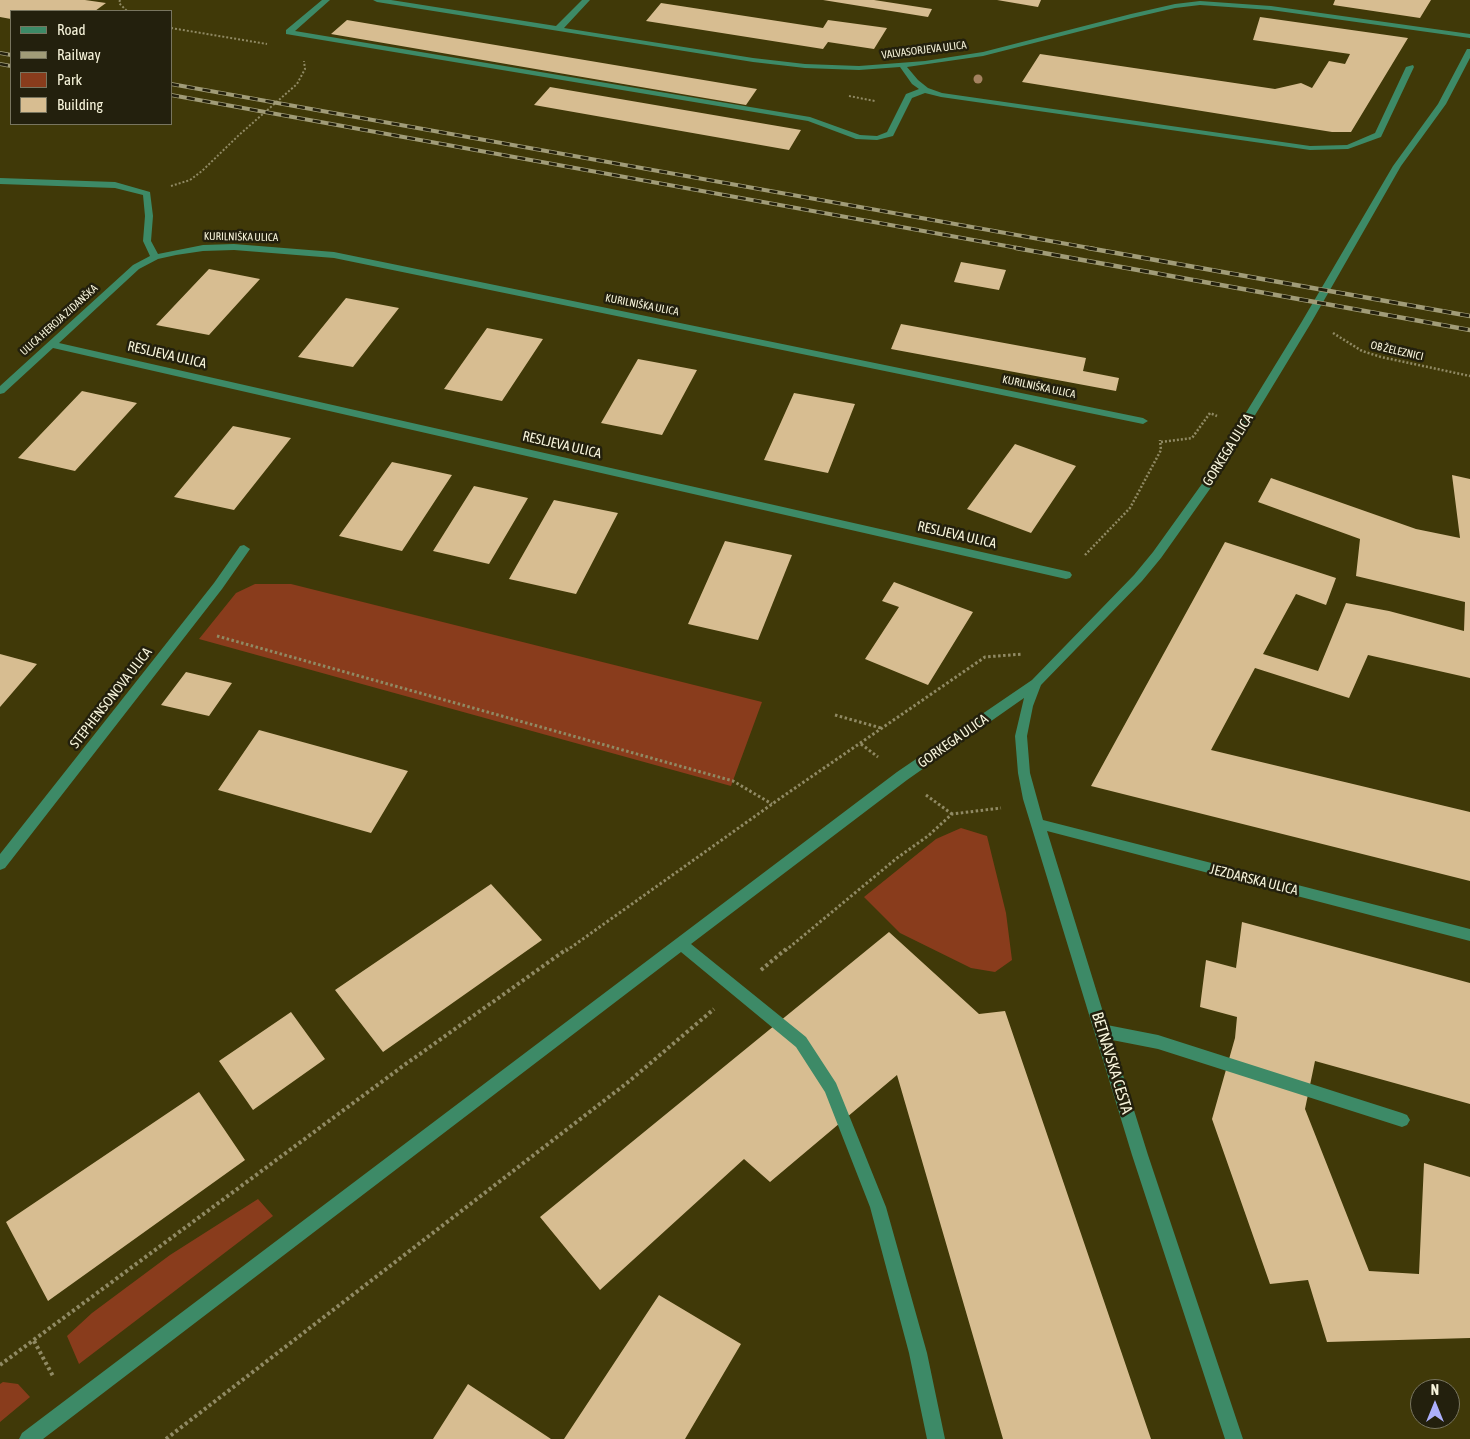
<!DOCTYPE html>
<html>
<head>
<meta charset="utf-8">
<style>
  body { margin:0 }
  #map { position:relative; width:1470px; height:1439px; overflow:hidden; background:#403908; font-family:"Asap Condensed",sans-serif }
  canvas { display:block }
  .legend { position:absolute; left:10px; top:10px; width:162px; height:115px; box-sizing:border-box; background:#23200d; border:1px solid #78755f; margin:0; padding:6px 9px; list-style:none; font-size:15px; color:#f7f4db }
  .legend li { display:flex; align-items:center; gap:10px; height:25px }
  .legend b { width:25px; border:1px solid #78755f }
  .north { position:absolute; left:1410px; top:1379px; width:50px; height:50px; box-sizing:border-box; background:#23200d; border:1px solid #78755f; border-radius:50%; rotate:0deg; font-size:14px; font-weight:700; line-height:20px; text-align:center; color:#f7f4db }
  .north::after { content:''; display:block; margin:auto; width:18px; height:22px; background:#acaffb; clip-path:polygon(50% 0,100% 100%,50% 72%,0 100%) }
</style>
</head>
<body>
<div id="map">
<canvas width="1470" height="1439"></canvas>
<ul class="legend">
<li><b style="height:6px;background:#3d8a67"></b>Road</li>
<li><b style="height:6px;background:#a19c78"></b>Railway</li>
<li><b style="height:14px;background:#893c1c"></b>Park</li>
<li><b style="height:14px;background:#d7bd91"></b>Building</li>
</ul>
<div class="north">N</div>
</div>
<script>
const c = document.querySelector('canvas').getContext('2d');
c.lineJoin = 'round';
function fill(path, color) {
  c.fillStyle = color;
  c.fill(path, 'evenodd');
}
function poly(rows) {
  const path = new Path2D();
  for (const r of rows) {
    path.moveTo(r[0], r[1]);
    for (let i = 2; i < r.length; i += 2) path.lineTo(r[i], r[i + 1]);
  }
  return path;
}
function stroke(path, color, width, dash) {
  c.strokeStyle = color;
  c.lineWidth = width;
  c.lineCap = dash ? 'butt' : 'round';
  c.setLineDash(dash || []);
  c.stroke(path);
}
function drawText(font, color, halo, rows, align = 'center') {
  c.font = font + ' "Asap Condensed",sans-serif';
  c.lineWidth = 5;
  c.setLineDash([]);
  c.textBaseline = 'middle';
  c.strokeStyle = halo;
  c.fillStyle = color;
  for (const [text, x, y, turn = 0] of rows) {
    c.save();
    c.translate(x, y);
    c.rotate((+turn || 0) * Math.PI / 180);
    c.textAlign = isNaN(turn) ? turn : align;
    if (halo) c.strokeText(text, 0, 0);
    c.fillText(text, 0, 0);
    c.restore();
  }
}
const green = poly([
  [255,584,291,584,762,702,731,786,199,639,236,593],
  [961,828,987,836,1006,913,1012,960,995,972,971,968,900,933,864,897,936,839],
  [258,1199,273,1216,79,1364,67,1336,92,1313,170,1255],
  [3,1382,18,1384,30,1397,0,1422,0,1384]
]);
const building = poly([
  [0,0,85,0,106,3,95,11,11,11,11,19,0,17],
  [823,0,874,0,932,9,928,17],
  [997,0,1041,0,1038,7],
  [1335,0,1431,0,1420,18,1333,5],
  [661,3,823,28,828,20,887,28,874,49,828,42,823,49,646,21],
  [1260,17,1408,38,1351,132,1332,132,1022,82,1040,54,1275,89,1301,83,1312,88,1329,61,1345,64,1350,54,1253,40],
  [347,20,757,89,746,105,331,34],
  [550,87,801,130,789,150,534,105],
  [961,262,1006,270,999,290,954,282],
  [209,269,260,279,209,335,156,325],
  [346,298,399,308,353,367,298,357],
  [901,324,1086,358,1083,371,1119,378,1116,391,891,349],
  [487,328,543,339,502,401,444,389],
  [638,359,697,370,662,435,601,423],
  [82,391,137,403,75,471,18,458],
  [794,393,855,404,828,473,764,460],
  [233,426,291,438,234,510,174,497],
  [1015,444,1076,466,1031,533,967,509],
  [392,462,452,475,402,551,339,536],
  [1452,475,1470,479,1470,678,1368,655,1349,698,1255,668,1211,750,1470,812,1470,881,1091,786,1225,542,1336,578,1326,605,1296,594,1263,654,1318,671,1346,603,1389,611,1464,631,1465,602,1356,576,1360,539,1258,502,1271,478,1416,529,1460,538],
  [474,486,528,498,489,564,433,551],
  [554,500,618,513,576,594,509,579],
  [725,541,792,555,758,640,688,624],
  [894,582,973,612,928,685,865,659,899,607,882,601],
  [0,654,37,664,0,707],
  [186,672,232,683,209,716,161,705],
  [259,730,408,771,371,833,218,790],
  [491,884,542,940,383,1052,335,990],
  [1242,922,1470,983,1470,1104,1315,1061,1305,1109,1369,1271,1419,1274,1424,1163,1470,1177,1470,1338,1327,1342,1308,1280,1270,1284,1212,1119,1235,1038,1237,1017,1200,1007,1206,960,1236,968],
  [889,932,979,1014,1005,1011,1151,1439,1003,1439,897,1075,770,1182,744,1159,600,1290,540,1217],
  [291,1012,325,1059,253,1110,219,1061],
  [199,1092,245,1160,48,1301,6,1222],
  [659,1295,741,1344,685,1439,564,1439],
  [468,1384,551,1439,433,1439]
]);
const pathFar3 = poly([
  [120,0,119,3,127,11],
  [171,28,267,44],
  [849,96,875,101],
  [171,186,190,180,202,171,239,135,297,84,305,69,304,61]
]);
const pathFar2 = poly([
  [1333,333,1362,351,1381,357,1470,376],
  [1161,442,1192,438,1210,413,1217,416],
  [1085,555,1130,508,1161,450,1160,440]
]);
const pathFar1 = poly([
  [217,636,733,781,772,804],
  [835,715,881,728],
  [861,744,878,757],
  [926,795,952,814],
  [566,951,782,797,985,657,1023,654],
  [785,951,897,858,928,836,952,814,1001,808]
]);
const path = poly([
  [761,970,786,949],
  [34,1341,54,1378],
  [0,1365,403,1066,567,949],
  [166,1439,627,1083,714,1009]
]);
const minor = poly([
  [322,0,330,0,295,31,810,117,860,135,877,136,887,132,906,94,919,89,912,84,900,67,859,70,805,68,753,62,377,2,373,0,391,0,556,26,582,0,590,0,564,28,753,58,805,64,859,66,925,61,983,52,1131,14,1175,4,1200,1,1271,6,1470,34,1470,38,1271,10,1200,5,1175,8,1132,18,983,56,907,67,918,80,928,88,942,93,1310,146,1347,145,1375,133,1406,67,1413,65,1414,67,1381,137,1348,149,1310,150,941,97,925,93,912,98,893,136,877,140,856,139,808,121,286,34,286,30,322,0],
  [1467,49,1470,49,1470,58,1446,104,1401,166,1311,323,1212,486,1161,558,1142,581,1041,685,1033,706,1027,736,1030,773,1043,820,1470,929,1470,941,1047,831,1107,1025,1158,1035,1402,1113,1407,1115,1410,1120,1407,1125,1402,1127,1158,1049,1112,1040,1148,1155,1243,1439,1225,1439,1132,1155,1023,799,1018,773,1015,736,1024,698,907,780,691,944,806,1037,836,1083,886,1207,927,1353,945,1439,927,1439,909,1353,870,1207,825,1092,796,1047,681,952,43,1439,19,1439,22,1433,897,772,1032,680,1134,575,1153,552,1204,481,1301,323,1393,166,1438,104,1467,49],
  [0,178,115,182,150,192,153,216,151,241,158,254,203,245,234,244,334,252,1143,418,1148,421,1143,424,334,258,234,250,203,251,176,255,158,259,139,269,59,343,1070,572,1072,575,1070,578,1066,579,53,348,4,393,0,394,0,386,133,265,150,256,143,241,145,216,143,195,115,188,0,184,0,178],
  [244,545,250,549,222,589,5,868,0,870,0,854,214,583,240,546,244,545]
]);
const railFar1 = poly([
  [0,53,11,55],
  [0,64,11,66],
  [171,84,1095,249],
  [171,95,1023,249]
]);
const rail = poly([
  [1016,248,1470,330],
  [1088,248,1470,316]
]);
const trees = [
  [978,79]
];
const farStreetnames = [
  ["VALVASORJEVA ULICA",924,50,-7],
  ["KURILNIŠKA ULICA",241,237,1],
  ["KURILNIŠKA ULICA",642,305,11],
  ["ULICA HEROJA ZIDANŠKA",59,320,-42],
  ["OB ŽELEZNICI",1397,351,13],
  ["KURILNIŠKA ULICA",1039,387,12]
];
const streetNames = [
  ["RESLJEVA ULICA",167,355,13],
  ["RESLJEVA ULICA",562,445,13],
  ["GORKEGA ULICA",1228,450,-58],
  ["RESLJEVA ULICA",957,535,13],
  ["STEPHENSONOVA ULICA",111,698,-52],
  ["GORKEGA ULICA",953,741,-35],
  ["JEZDARSKA ULICA",1254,880,14]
];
const nearStreetnames = [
  ["BETNAVSKA CESTA",1112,1063,73]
];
fill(green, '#893c1c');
fill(building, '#d7bd91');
stroke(pathFar3, '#908a64', 2, [2, 2]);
stroke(pathFar2, '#908a64', 2.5, [2, 2]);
stroke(pathFar1, '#908a64', 3, [2.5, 2.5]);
stroke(path, '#908a64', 4, [3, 3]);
fill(minor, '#3d8a67');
stroke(railFar1, '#a19c78', 4);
stroke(rail, '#a19c78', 4.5);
stroke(railFar1, '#23200d', 2.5, [8]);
stroke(rail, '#23200d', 3, [9]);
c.fillStyle = '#a48260';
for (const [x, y] of trees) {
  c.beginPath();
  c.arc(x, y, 4.5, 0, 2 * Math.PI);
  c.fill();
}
drawText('11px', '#f7f4db', '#23200d', farStreetnames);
drawText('14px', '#f7f4db', '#23200d', streetNames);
drawText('16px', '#f7f4db', '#23200d', nearStreetnames);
</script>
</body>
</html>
